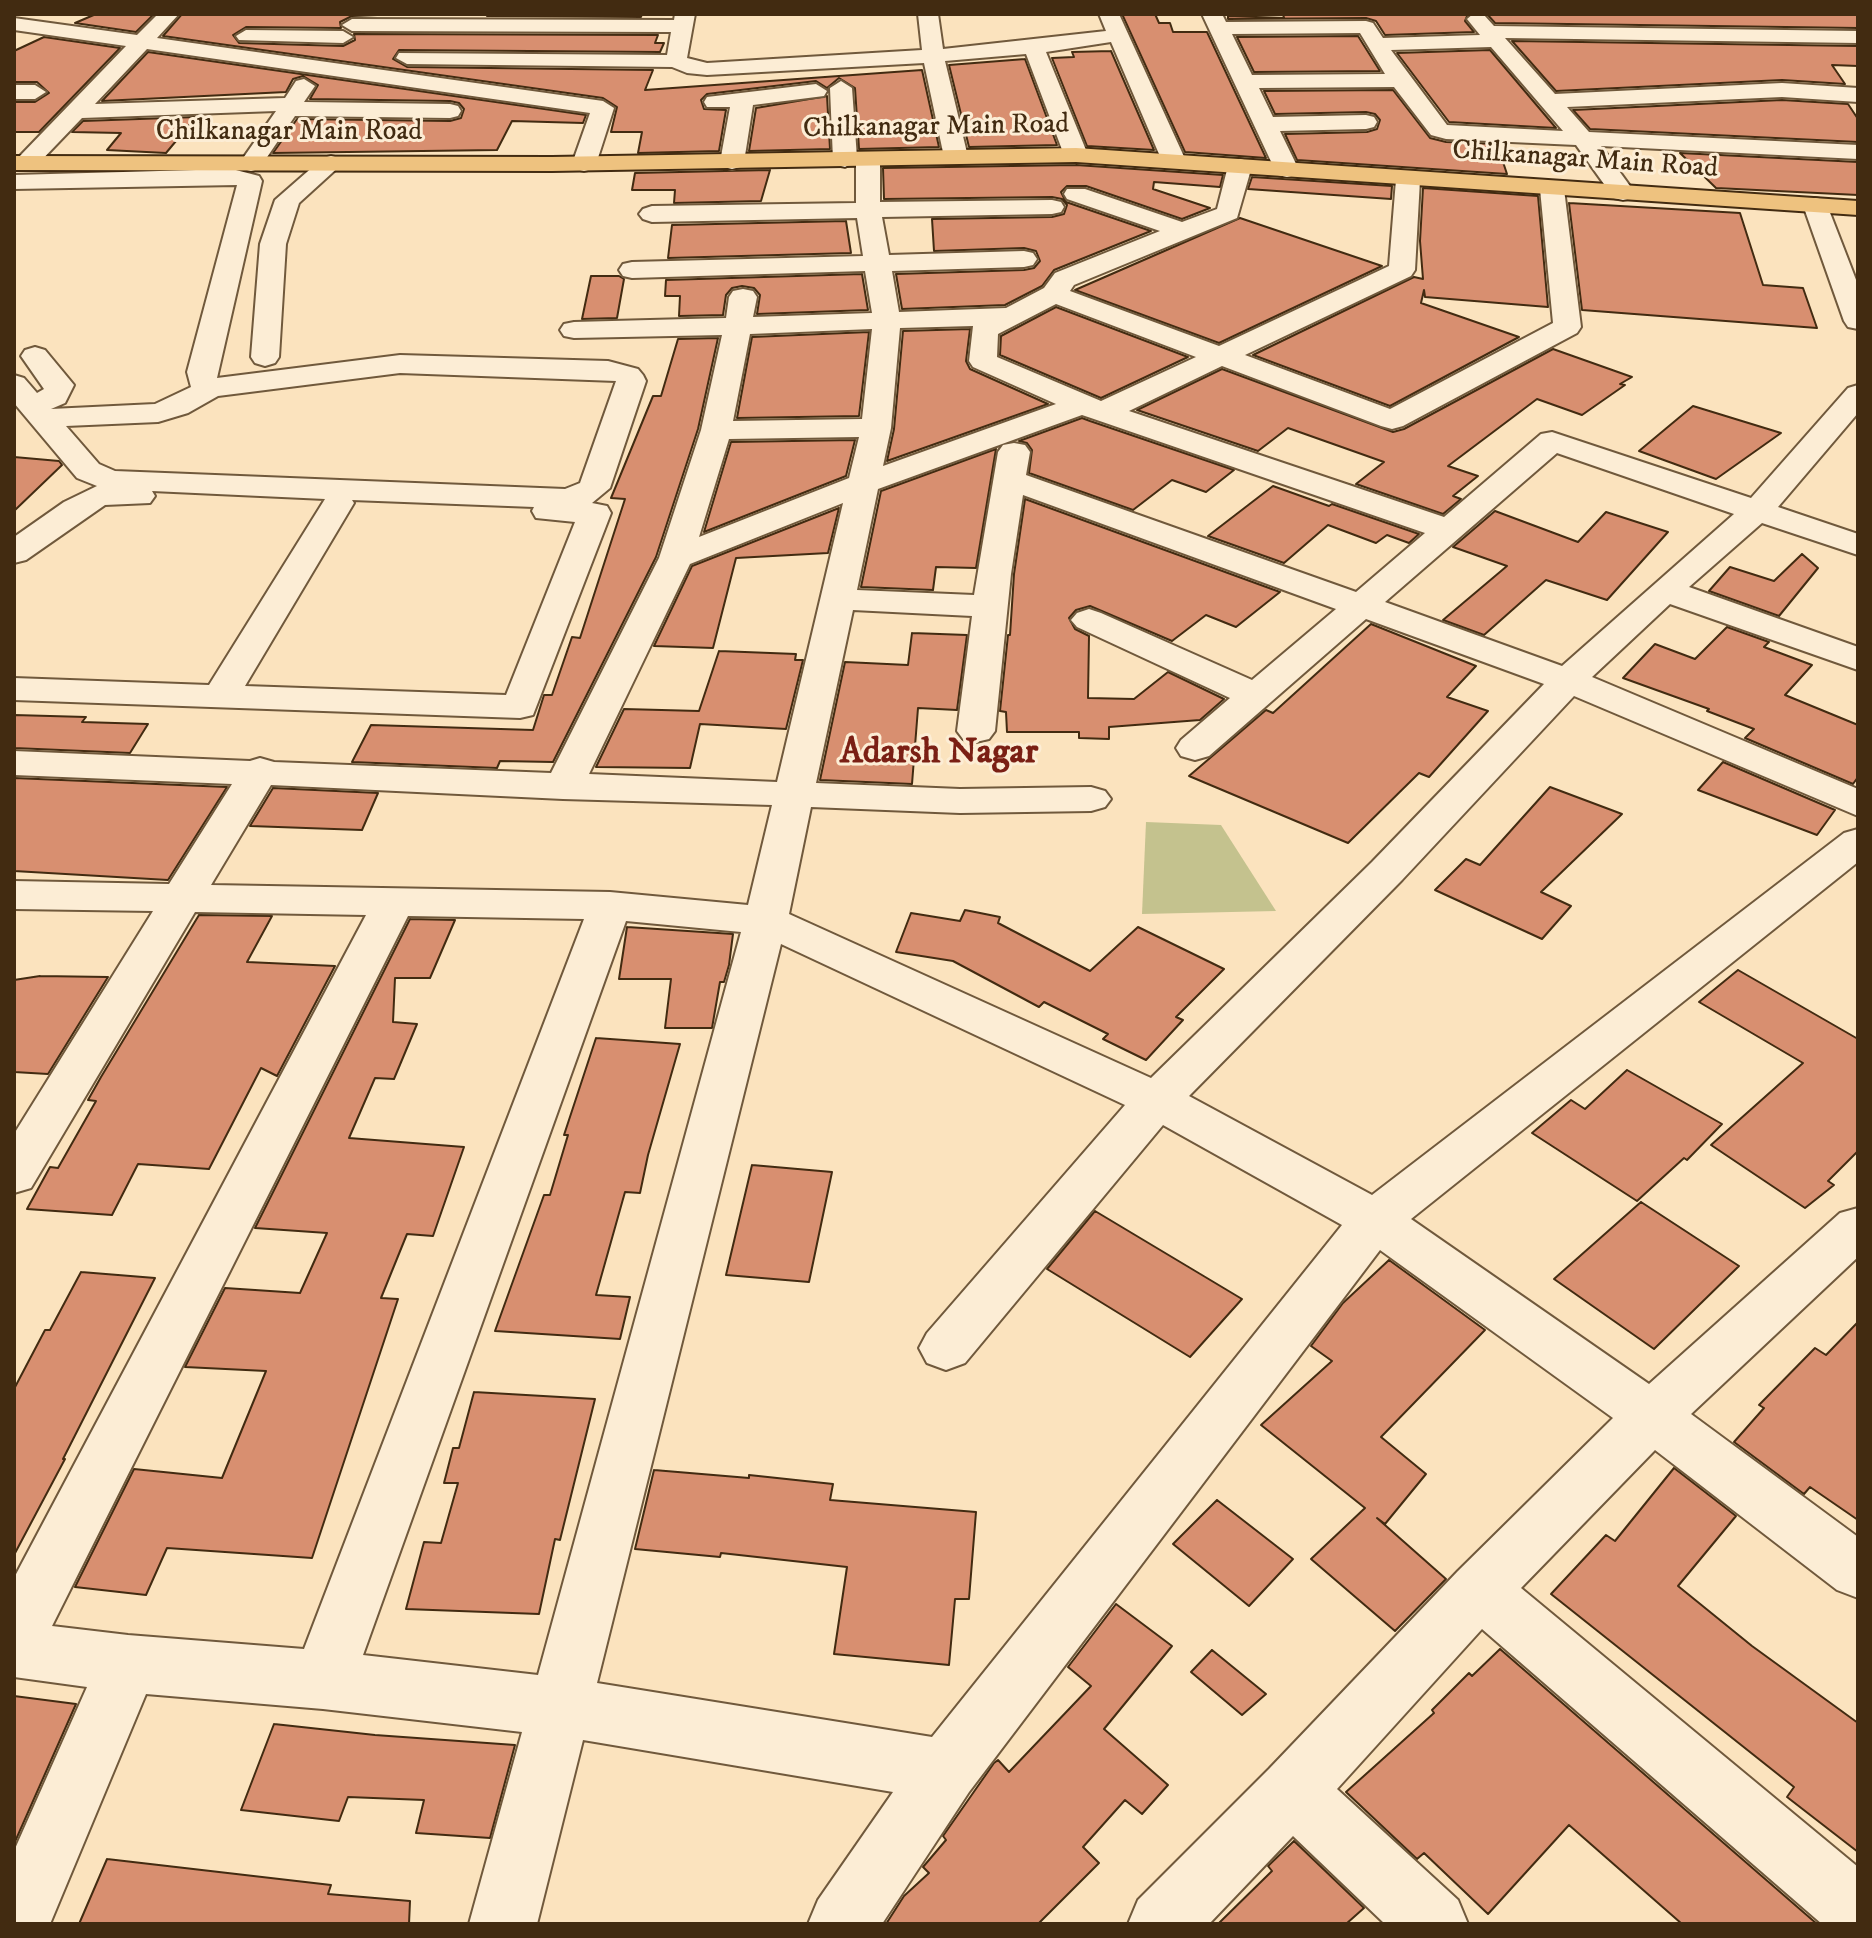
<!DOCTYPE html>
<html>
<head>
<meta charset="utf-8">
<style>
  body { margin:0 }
  #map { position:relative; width:1872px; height:1938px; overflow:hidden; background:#fbe3be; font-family:"IM FELL DW Pica",serif }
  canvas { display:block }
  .frame { position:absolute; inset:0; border:16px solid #422b11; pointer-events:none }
</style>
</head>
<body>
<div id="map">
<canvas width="1872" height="1938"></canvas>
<div class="frame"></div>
</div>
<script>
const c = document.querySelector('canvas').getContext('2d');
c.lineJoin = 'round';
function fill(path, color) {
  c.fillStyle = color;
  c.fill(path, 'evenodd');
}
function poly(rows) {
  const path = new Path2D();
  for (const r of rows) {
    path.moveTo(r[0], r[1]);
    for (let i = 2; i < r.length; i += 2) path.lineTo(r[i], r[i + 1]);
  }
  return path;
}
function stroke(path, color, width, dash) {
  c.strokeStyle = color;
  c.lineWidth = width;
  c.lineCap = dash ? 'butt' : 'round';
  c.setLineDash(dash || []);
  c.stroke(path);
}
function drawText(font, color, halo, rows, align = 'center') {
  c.font = font + ' "IM FELL DW Pica",serif';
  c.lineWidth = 6;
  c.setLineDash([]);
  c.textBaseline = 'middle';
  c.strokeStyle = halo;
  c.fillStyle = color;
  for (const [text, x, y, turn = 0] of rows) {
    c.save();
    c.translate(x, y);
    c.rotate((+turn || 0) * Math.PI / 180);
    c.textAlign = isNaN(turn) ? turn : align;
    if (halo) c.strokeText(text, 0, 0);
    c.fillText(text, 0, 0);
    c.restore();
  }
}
const green = poly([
  [1146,822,1221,825,1276,911,1142,914]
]);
const building = poly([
  [96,14,154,14,136,32,75,23,96,14],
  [182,14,403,14,352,16,340,22,341,28,246,27,233,35,239,43,343,46,355,40,354,34,658,35,655,43,664,43,660,52,399,50,393,59,407,67,653,70,645,90,922,70,939,147,859,149,855,88,839,78,827,88,816,81,707,94,701,100,704,109,726,110,719,151,638,153,642,132,611,132,617,107,603,98,163,36,182,14],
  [489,14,642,14,641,17,487,16,489,14],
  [1122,14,1155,14,1159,23,1170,23,1173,32,1207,32,1266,158,1185,152,1122,14],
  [1283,14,1468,14,1465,21,1474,32,1385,35,1376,21,1366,18,1228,19,1228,16,1284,18,1283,14],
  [1487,14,1858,14,1858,28,1495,23,1487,14],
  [1358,36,1380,71,1254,72,1237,37,1358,36],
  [44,37,120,48,39,132,14,132,14,102,35,102,49,93,37,82,14,82,14,51,44,37],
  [1512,41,1858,46,1858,66,1832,65,1845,84,1782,80,1556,91,1512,41],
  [1490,50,1556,128,1449,122,1397,53,1490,50],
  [1111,51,1154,150,1087,146,1052,58,1074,57,1072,52,1111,51],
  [148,52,586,115,583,123,512,121,497,150,273,153,297,119,450,121,461,118,464,109,459,103,450,101,310,99,318,85,303,76,293,79,286,92,102,101,148,52],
  [1025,59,1057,145,969,147,949,65,1025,59],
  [1393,90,1430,138,1446,142,1497,144,1507,174,1297,160,1285,134,1367,132,1377,129,1380,120,1375,114,1366,112,1275,114,1264,91,1393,90],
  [827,96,830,149,749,151,756,108,827,96],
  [1782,100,1848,104,1858,119,1858,142,1590,129,1573,110,1782,100],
  [196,117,166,153,107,150,121,133,72,132,83,121,196,117],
  [1680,153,1858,162,1858,195,1716,188,1680,153],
  [1076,165,1223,175,1220,187,1154,182,1153,189,1210,208,1182,219,1086,186,1067,186,1061,192,1066,202,1151,231,1054,270,1042,286,1005,305,902,309,896,274,1024,270,1034,268,1040,261,1036,251,1024,248,934,251,932,219,1052,217,1064,214,1067,205,1062,199,1052,197,884,199,883,168,1076,165],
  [770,170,761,201,674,203,675,190,632,190,635,173,770,170],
  [1252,177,1392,186,1391,199,1248,189,1252,177],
  [1423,188,1538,196,1548,307,1425,297,1424,290,1421,303,1519,337,1390,406,1253,355,1414,277,1423,279,1420,241,1423,188],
  [1569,203,1740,213,1763,285,1803,288,1817,328,1582,310,1569,203],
  [1240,218,1382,266,1219,343,1075,290,1240,218],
  [846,221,851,253,668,258,672,225,846,221],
  [862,274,868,310,757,314,760,295,754,288,742,286,732,288,726,295,723,315,679,316,680,296,665,296,666,280,862,274],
  [591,276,619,276,624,279,617,318,582,319,591,276],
  [1056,307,1188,357,1101,398,1000,355,1001,336,1056,307],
  [970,329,966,361,970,369,1048,404,887,461,894,429,903,331,970,329],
  [869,332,859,416,737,418,752,337,869,332],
  [718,338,698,429,656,557,553,762,500,761,497,768,352,762,371,725,533,730,544,695,552,695,572,637,580,638,625,499,611,498,653,396,661,396,678,339,718,338],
  [1553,349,1632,377,1620,384,1625,385,1582,415,1537,399,1448,466,1478,476,1453,496,1461,499,1443,514,1356,484,1384,462,1288,428,1258,451,1137,410,1222,369,1393,432,1404,429,1553,349],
  [1693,406,1781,433,1716,479,1639,451,1693,406],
  [1082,418,1090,421,1234,470,1206,492,1172,480,1133,510,1029,473,1032,450,1027,443,1019,441,1082,418],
  [855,440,846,476,704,532,731,442,855,440],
  [996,449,976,568,936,567,933,590,861,587,881,491,996,449],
  [14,457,59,461,62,465,14,511,14,457],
  [1273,486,1329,506,1332,504,1419,534,1409,543,1387,535,1376,543,1328,525,1284,563,1208,536,1273,486],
  [1025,499,1280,592,1236,627,1206,615,1172,641,1090,606,1076,610,1069,618,1075,629,1089,636,1088,698,1134,699,1168,672,1224,699,1200,720,1109,727,1109,739,1079,738,1079,732,1007,732,1006,712,1000,711,1008,635,1010,635,1014,574,1025,499],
  [839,508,828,553,736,558,713,648,654,646,692,566,839,508],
  [1495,511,1578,542,1606,512,1668,532,1607,600,1546,580,1484,635,1443,620,1507,566,1453,547,1495,511],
  [1802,554,1818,568,1779,616,1709,591,1730,567,1774,581,1802,554],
  [1371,624,1476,666,1447,697,1488,711,1429,777,1419,773,1348,843,1189,776,1266,710,1273,713,1371,624],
  [1727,627,1769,642,1764,647,1812,665,1785,695,1858,725,1858,777,1853,784,1745,738,1754,729,1707,711,1709,709,1623,678,1655,644,1695,659,1727,627],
  [912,633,967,635,957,710,918,708,912,784,820,780,845,662,908,665,912,633],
  [719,651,796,654,795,660,803,660,786,729,700,724,690,768,596,767,624,709,699,711,719,651],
  [14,715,86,717,82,722,148,724,130,753,14,748,14,715],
  [1723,762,1835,810,1817,835,1698,790,1723,762],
  [14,778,227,787,168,880,14,871,14,778],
  [1550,787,1622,814,1541,892,1571,906,1542,939,1435,890,1466,859,1480,865,1550,787],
  [273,788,378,793,362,830,250,826,273,788],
  [965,910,1000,917,998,923,1090,971,1138,927,1224,969,1176,1017,1183,1020,1146,1060,1103,1039,1108,1034,1044,1002,1039,1007,953,961,896,952,911,913,960,921,965,910],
  [199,915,272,916,247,962,335,966,277,1076,261,1068,209,1169,138,1164,112,1215,27,1209,50,1167,58,1168,96,1101,88,1100,101,1077,199,915],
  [410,919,455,920,430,978,395,978,393,1022,417,1024,394,1079,375,1078,349,1138,464,1147,433,1236,407,1234,381,1298,398,1299,312,1558,167,1548,146,1595,75,1587,134,1469,222,1478,266,1371,185,1367,225,1288,300,1293,327,1233,255,1228,410,919],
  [627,927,733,934,729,965,724,982,720,982,712,1028,665,1028,671,979,619,979,627,927],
  [1738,970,1858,1039,1858,1151,1828,1181,1834,1185,1805,1208,1711,1145,1803,1063,1699,1002,1738,970],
  [40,976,108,977,48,1074,14,1072,14,980,40,976],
  [596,1038,680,1044,648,1155,640,1193,625,1192,596,1295,630,1297,620,1339,495,1331,544,1195,550,1195,568,1135,564,1135,596,1038],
  [1627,1070,1722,1124,1687,1160,1684,1158,1637,1201,1532,1133,1571,1100,1585,1109,1627,1070],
  [752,1165,832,1172,809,1282,726,1275,752,1165],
  [1641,1202,1739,1266,1654,1349,1554,1279,1641,1202],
  [1095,1211,1242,1299,1190,1357,1047,1269,1095,1211],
  [1389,1260,1485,1330,1381,1437,1426,1474,1385,1524,1377,1518,1446,1579,1395,1631,1311,1559,1365,1508,1261,1425,1332,1361,1311,1346,1343,1303,1389,1260],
  [81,1272,155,1278,63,1459,65,1459,14,1555,14,1389,45,1330,50,1330,81,1272],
  [1858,1322,1858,1520,1810,1487,1804,1494,1734,1442,1764,1408,1759,1405,1815,1348,1826,1355,1858,1322],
  [474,1392,595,1399,560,1540,555,1539,539,1614,406,1609,424,1542,441,1543,458,1483,444,1483,453,1448,459,1448,474,1392],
  [1674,1468,1736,1516,1678,1586,1752,1646,1858,1723,1858,1852,1787,1797,1794,1787,1551,1594,1606,1535,1615,1541,1674,1468],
  [654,1470,749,1478,749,1475,833,1484,830,1500,976,1512,969,1599,955,1599,949,1665,834,1654,847,1567,721,1553,720,1557,635,1549,654,1470],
  [1217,1500,1293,1559,1249,1606,1173,1544,1217,1500],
  [1116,1604,1172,1646,1104,1729,1168,1785,1142,1814,1125,1800,1083,1847,1099,1863,1038,1924,886,1924,904,1896,929,1873,923,1867,946,1840,943,1836,994,1763,998,1760,1009,1772,1091,1686,1068,1667,1116,1604],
  [1500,1649,1817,1924,1682,1924,1569,1825,1488,1914,1424,1853,1417,1859,1346,1792,1434,1713,1432,1710,1469,1673,1472,1676,1500,1649],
  [1212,1650,1266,1694,1242,1715,1191,1672,1212,1650],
  [14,1696,76,1704,14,1844,14,1696],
  [274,1724,375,1735,515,1745,490,1838,416,1833,424,1800,348,1797,339,1821,241,1810,274,1724],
  [1294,1841,1364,1908,1346,1924,1218,1924,1272,1871,1268,1866,1294,1841],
  [107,1859,331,1885,328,1894,410,1901,409,1924,79,1924,107,1859]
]);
const minor = poly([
  [158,14,179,14,157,38,603,101,614,108,596,164,592,169,584,171,576,169,572,164,590,113,147,49,95,104,285,98,296,81,304,79,315,86,304,102,450,104,458,106,461,111,458,116,450,118,295,116,259,169,251,171,243,169,239,164,276,111,82,118,34,168,18,168,14,163,18,158,126,46,14,30,14,18,137,35,158,14],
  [675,14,695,14,687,58,707,63,922,50,918,14,938,14,943,49,1106,31,1099,14,1119,14,1186,161,1182,166,1174,168,1166,166,1162,161,1111,42,1046,52,1088,155,1084,160,1076,162,1068,160,1064,155,1026,54,945,61,968,157,964,162,956,164,948,162,944,157,924,63,707,75,687,73,672,67,407,64,396,58,399,53,667,55,671,32,352,31,342,25,352,19,674,20,675,14],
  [1202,14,1222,14,1226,22,1366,21,1373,23,1383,38,1480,35,1467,19,1473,14,1484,15,1494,26,1858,31,1858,43,1505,38,1555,94,1782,83,1858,88,1858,102,1782,97,1567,107,1589,132,1858,145,1858,159,1601,146,1635,193,1632,198,1623,200,1614,198,1576,145,1446,139,1431,135,1394,87,1259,88,1273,117,1366,115,1374,117,1377,122,1374,127,1366,129,1280,131,1299,170,1296,175,1287,177,1278,175,1275,170,1202,14],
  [1360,33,1385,74,1252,75,1232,34,1360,33],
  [1491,47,1563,131,1447,125,1391,50,1491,47],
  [246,30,343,31,353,37,343,43,239,40,236,36,246,30],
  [841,81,852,88,857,158,868,152,876,154,880,159,880,202,1052,200,1061,202,1064,207,1061,212,1052,214,882,217,889,255,1024,251,1033,253,1037,259,1033,265,1024,267,892,271,899,312,1006,308,1044,288,1055,273,1160,231,1067,199,1064,194,1067,189,1085,189,1182,222,1217,209,1228,166,1232,161,1240,159,1248,161,1252,166,1237,218,1074,285,1070,291,1219,346,1389,266,1396,180,1399,175,1417,175,1420,180,1415,270,1411,276,1245,355,1390,409,1553,323,1540,189,1543,184,1561,184,1564,189,1581,327,1577,333,1403,426,1392,429,1381,426,1222,366,1129,411,1444,517,1541,434,1552,432,1751,498,1848,388,1858,385,1858,413,1778,507,1858,534,1858,555,1762,523,1689,587,1858,647,1858,670,1670,604,1592,677,1858,789,1858,816,1574,696,1402,880,1189,1096,1372,1195,1844,833,1858,829,1858,862,1411,1219,1649,1384,1840,1213,1858,1208,1858,1257,1691,1414,1858,1537,1858,1598,1837,1590,1655,1450,1521,1588,1858,1867,1858,1924,1822,1924,1482,1629,1337,1789,1458,1900,1468,1924,1385,1924,1293,1836,1209,1924,1128,1924,1138,1900,1269,1769,1458,1571,1613,1418,1380,1250,969,1792,882,1924,808,1924,818,1900,893,1792,583,1740,537,1924,469,1924,522,1732,323,1709,146,1694,50,1924,14,1924,14,1851,87,1687,14,1677,14,1578,366,915,195,912,31,1188,14,1193,14,1134,153,911,14,909,14,881,169,884,232,784,14,775,14,751,250,761,260,758,274,762,551,773,659,558,701,430,722,335,574,338,564,336,560,330,564,324,574,322,726,318,729,297,733,291,743,289,753,291,757,297,753,317,872,313,865,271,632,278,623,276,619,270,623,264,632,262,863,256,857,218,652,222,643,219,639,214,643,209,652,206,856,203,856,161,845,167,837,165,833,160,830,88,841,81],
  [1056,304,1196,357,1101,401,997,357,998,334,1056,304],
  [973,326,969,361,973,367,1056,404,883,466,891,428,900,328,973,326],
  [872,329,862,419,733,421,750,334,872,329],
  [1082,415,1091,418,1425,533,1356,592,1026,475,1030,452,1025,445,1014,443,1003,445,998,452,974,595,857,590,878,489,1082,415],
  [859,437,849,478,699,537,729,439,859,437],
  [1557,453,1734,514,1562,666,1385,602,1557,453],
  [1023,495,1336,609,1252,680,1101,613,1089,609,1077,613,1071,620,1077,627,1230,698,1181,740,1176,748,1181,756,1195,760,1209,756,1366,619,1544,684,1372,862,1151,1078,789,914,811,807,960,813,1091,811,1105,807,1111,799,1105,791,1091,787,960,789,816,783,853,610,972,616,957,731,963,739,976,742,989,739,995,731,1011,574,1023,495],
  [843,503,777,782,589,774,690,564,843,503],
  [271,785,563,799,772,805,748,905,610,892,211,885,271,785],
  [408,916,584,919,304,1649,128,1635,52,1626,408,916],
  [626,921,741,932,538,1675,363,1655,626,921],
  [781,944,1125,1105,927,1333,919,1348,927,1363,946,1370,965,1363,1163,1125,1342,1225,932,1737,597,1683,781,944],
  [816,84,827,91,824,96,753,105,744,162,740,167,732,169,724,167,720,162,730,107,707,107,704,102,707,97,816,84],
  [14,85,35,85,46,92,35,99,14,99,14,85],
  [331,156,339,158,343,163,299,203,286,244,279,357,275,363,265,366,255,363,251,357,260,244,275,200,323,158,331,156],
  [232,169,259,176,262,181,217,378,400,355,608,361,638,369,643,375,646,381,610,488,592,503,607,506,611,513,533,715,520,718,14,700,14,678,209,685,325,499,152,491,155,496,150,503,105,505,26,560,14,563,14,537,64,502,97,486,77,478,14,403,14,375,24,378,37,393,44,389,21,356,25,350,35,347,45,350,74,385,65,403,51,409,155,404,191,387,187,372,237,185,14,189,14,175,232,169],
  [400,373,616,381,580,483,565,489,115,471,99,464,66,426,158,422,188,413,218,396,400,373],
  [352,500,534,507,532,511,536,518,575,522,506,695,245,686,354,503,352,500],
  [1815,198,1824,200,1827,205,1858,285,1858,329,1848,327,1844,321,1803,205,1806,200,1815,198]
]);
const major = poly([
  [1076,148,1858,201,1858,215,1076,162,552,171,14,170,14,156,552,157,1076,148]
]);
const farStreetnames = [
  ["Chilkanagar Main Road",936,128,-1],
  ["Chilkanagar Main Road",289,133],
  ["Chilkanagar Main Road",1585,161,4]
];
const neighbourhoodNames = [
  ["Adarsh Nagar",939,755]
];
fill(green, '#c4c28e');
fill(building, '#d88f70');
stroke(building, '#422b11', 2);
stroke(minor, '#70593c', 4);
stroke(major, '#422b11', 4);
fill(minor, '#fcedd5');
fill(major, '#eec27f');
drawText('28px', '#422b11', '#fcedd5', farStreetnames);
drawText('bold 36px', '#7a1f14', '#fcedd5', neighbourhoodNames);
</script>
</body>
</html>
